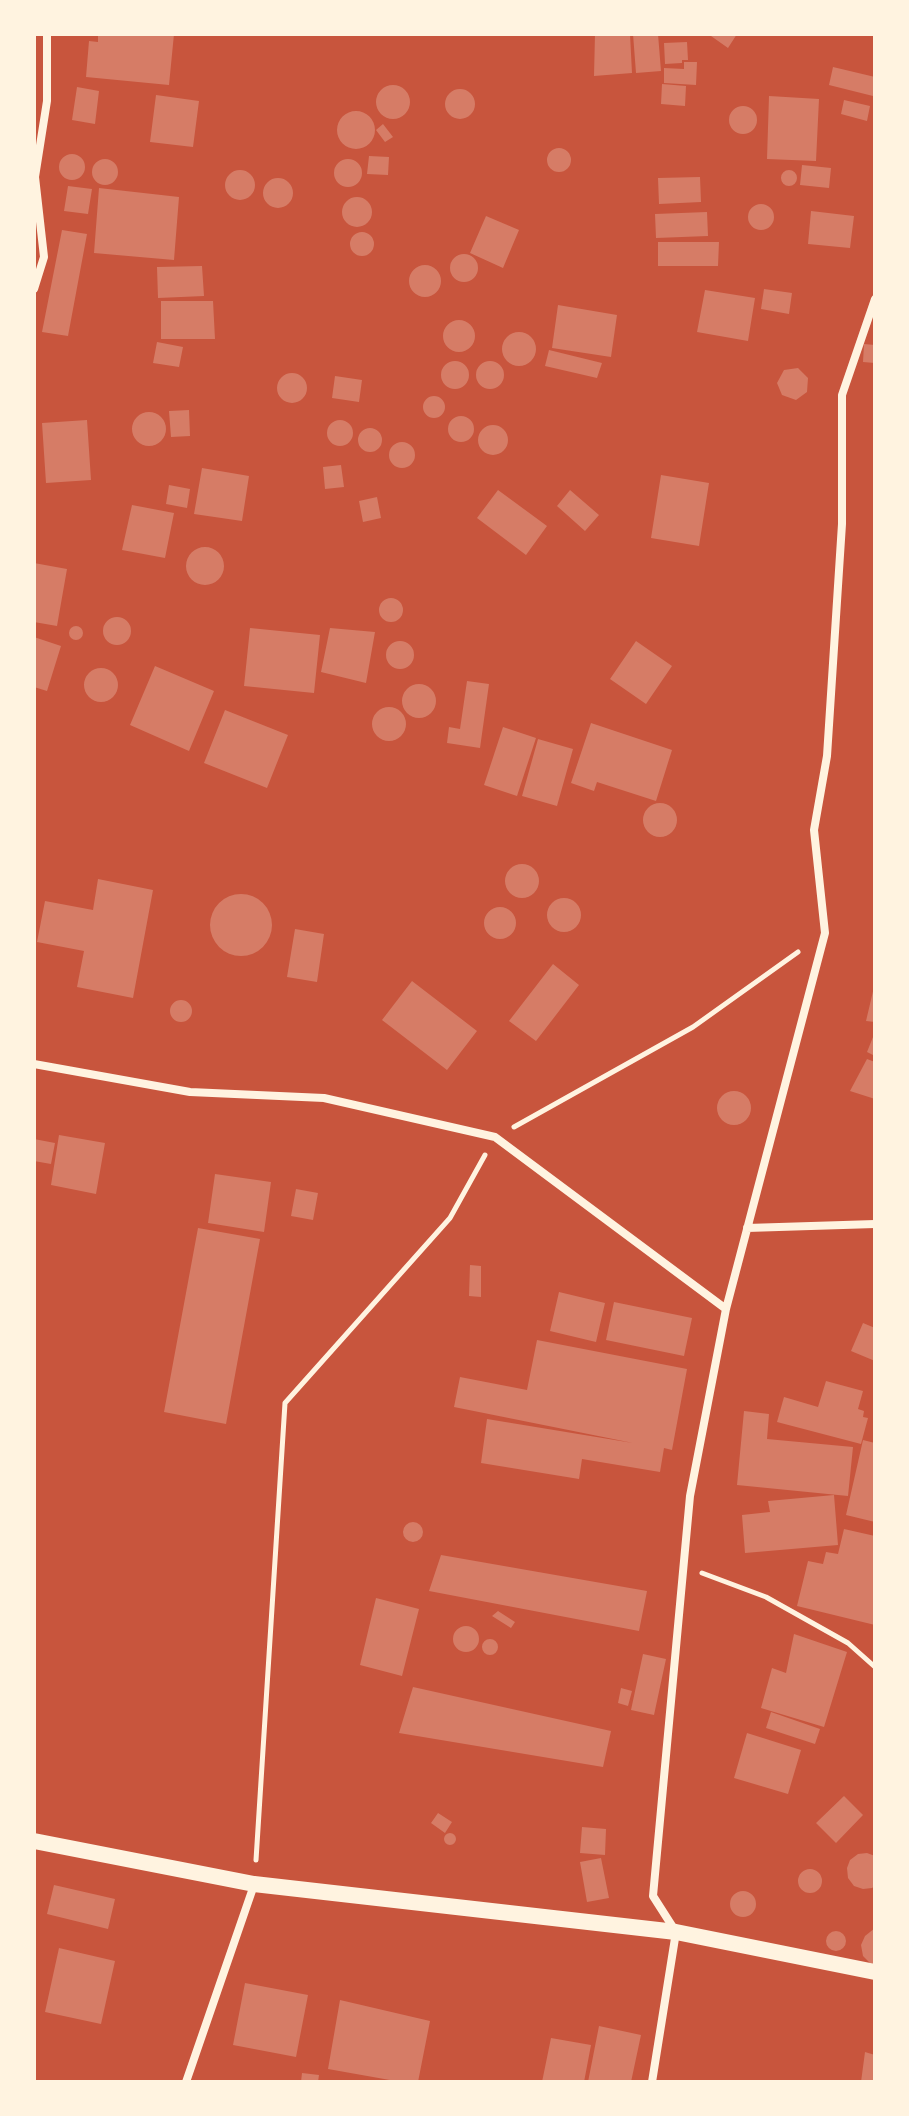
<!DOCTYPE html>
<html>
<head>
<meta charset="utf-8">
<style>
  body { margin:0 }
  #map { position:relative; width:909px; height:2116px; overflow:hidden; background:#c8553d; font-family:"PT Sans Narrow",sans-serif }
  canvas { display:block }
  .frame { position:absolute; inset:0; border:36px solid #fff3e0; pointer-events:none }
</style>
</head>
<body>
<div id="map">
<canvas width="909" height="2116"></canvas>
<div class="frame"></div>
</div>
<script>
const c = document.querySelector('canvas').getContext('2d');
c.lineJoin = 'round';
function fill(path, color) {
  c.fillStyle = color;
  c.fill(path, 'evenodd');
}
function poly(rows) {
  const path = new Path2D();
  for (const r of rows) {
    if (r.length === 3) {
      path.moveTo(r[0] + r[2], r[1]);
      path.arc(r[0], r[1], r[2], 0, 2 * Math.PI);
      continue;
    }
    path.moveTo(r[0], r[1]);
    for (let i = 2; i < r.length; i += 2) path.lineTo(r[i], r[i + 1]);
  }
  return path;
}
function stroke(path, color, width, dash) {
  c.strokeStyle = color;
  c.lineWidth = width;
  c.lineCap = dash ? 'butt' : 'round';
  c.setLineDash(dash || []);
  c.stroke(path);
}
const building = poly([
  [98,34,174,34,169,85,86,77,89,41,98,42],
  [595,34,630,34,632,73,594,76],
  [633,34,658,34,661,71,636,73],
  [713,34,737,34,728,48,711,36],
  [687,42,688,60,682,60,682,63,665,64,664,43],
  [684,62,697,62,696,85,664,83,664,68,684,69],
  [833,67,875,77,873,96,829,85],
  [662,84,686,86,685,106,661,104],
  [393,102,17],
  [77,87,99,91,95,124,72,120],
  [460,104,15],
  [156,95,199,101,193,147,150,142],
  [769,96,819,99,816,161,767,159],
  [844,100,870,106,867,121,841,114],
  [743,120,14],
  [356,130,19],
  [383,124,393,137,385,142,376,130],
  [559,160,12],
  [72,167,13],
  [369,156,389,157,388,175,367,174],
  [105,172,13],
  [348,173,14],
  [802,165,831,168,829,188,800,185],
  [240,185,15],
  [789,178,8],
  [700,177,701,202,659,204,658,178],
  [278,193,15],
  [68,186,92,189,88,214,64,211],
  [99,188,179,197,174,260,94,253],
  [357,212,15],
  [761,217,13],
  [811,211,854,216,850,248,808,244],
  [707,212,708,236,656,238,655,214],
  [486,216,519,230,503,268,470,253],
  [62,230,87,234,68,336,42,332],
  [362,244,12],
  [658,242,719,242,718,266,658,266],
  [464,268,14],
  [425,281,16],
  [202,266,204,296,158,298,157,267],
  [764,289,792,293,789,314,761,309],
  [705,290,755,298,748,341,697,332],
  [161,301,213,301,215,339,161,339],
  [558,305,617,315,611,357,552,348],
  [459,336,16],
  [519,349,17],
  [157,342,183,347,179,367,153,363],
  [864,344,875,345,875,363,863,362],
  [549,350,602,363,597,378,545,366],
  [455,375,14],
  [490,375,14],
  [798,368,808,378,807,392,796,400,782,395,777,383,784,370],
  [292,388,15],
  [335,376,362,380,359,402,332,398],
  [434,407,11],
  [189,410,190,436,171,437,169,411],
  [149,429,17],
  [461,429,13],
  [340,433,13],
  [87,420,91,480,46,483,42,423],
  [493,440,15],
  [370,440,12],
  [402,455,13],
  [341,465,344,487,325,489,323,467],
  [202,468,249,476,242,521,194,514],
  [661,475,709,483,699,546,651,538],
  [169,485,190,489,187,508,166,504],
  [498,490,547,526,526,555,477,518],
  [570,490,599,515,585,531,557,506],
  [377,497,381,518,363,522,359,501],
  [132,505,174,513,165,558,122,550],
  [205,566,19],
  [34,563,67,569,57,626,34,622],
  [391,610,12],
  [117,631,14],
  [76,633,7],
  [250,628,320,635,314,693,244,686],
  [330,628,375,632,366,683,321,672],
  [34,637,61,646,47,691,34,687],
  [400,655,14],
  [636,641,672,666,646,704,610,679],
  [155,666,214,691,189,751,130,725],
  [101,685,17],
  [467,681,489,684,480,748,447,743,449,727,460,729],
  [419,701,17],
  [389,724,17],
  [225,710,288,735,267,788,204,763],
  [591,723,672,750,656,801,597,782,594,791,571,783],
  [503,727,536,738,517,796,484,785],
  [538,739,573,749,557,806,522,796],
  [660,820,17],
  [522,881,17],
  [98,879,153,890,133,998,77,987,84,951,37,942,45,901,93,910],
  [241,925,31],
  [564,915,17],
  [500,923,16],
  [295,929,324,934,317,982,287,977],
  [553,964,579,985,536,1041,509,1021],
  [412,981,477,1031,447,1070,382,1020],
  [874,987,875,988,875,1022,866,1021],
  [181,1011,11],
  [875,1032,875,1056,867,1052],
  [867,1059,875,1062,875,1099,850,1091],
  [734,1108,17],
  [59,1135,105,1143,96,1194,51,1185],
  [34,1139,55,1143,51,1164,34,1161],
  [215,1174,271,1182,264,1232,208,1223],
  [296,1189,318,1193,313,1220,291,1216],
  [198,1228,260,1239,226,1424,164,1412],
  [470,1265,481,1266,481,1297,469,1296],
  [559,1292,605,1303,596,1342,550,1331],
  [614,1302,692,1318,684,1356,606,1340],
  [863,1323,875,1328,875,1361,851,1351],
  [537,1340,687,1369,672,1450,664,1448,660,1472,582,1459,579,1479,481,1463,487,1419,633,1443,454,1407,460,1377,527,1390],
  [826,1381,863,1391,858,1409,864,1411,863,1417,868,1418,861,1444,777,1422,784,1397,818,1407],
  [744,1411,769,1414,767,1439,853,1447,848,1496,737,1485],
  [863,1440,875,1443,875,1522,846,1515],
  [834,1495,838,1545,745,1553,742,1515,770,1512,768,1501],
  [413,1532,10],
  [844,1529,875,1536,875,1554,873,1563,875,1564,875,1625,797,1606,808,1561,823,1564,826,1552,838,1554],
  [441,1555,647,1591,639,1631,429,1591],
  [376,1598,419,1609,402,1676,360,1665],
  [498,1611,515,1622,511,1628,492,1616],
  [466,1639,13],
  [794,1634,847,1652,824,1727,761,1708,772,1668,786,1673],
  [490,1647,8],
  [643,1654,666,1659,654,1715,631,1710],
  [413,1687,611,1731,603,1767,399,1733],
  [621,1688,632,1691,628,1706,618,1703],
  [771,1712,820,1729,815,1744,766,1728],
  [747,1733,801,1750,788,1794,734,1778],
  [844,1796,863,1815,836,1843,816,1823],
  [438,1813,452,1822,445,1833,431,1823],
  [582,1827,606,1829,605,1855,580,1853],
  [450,1839,6],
  [867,1853,875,1856,875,1886,872,1888,863,1889,854,1886,848,1878,847,1868,850,1860,858,1854],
  [601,1858,609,1898,587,1902,580,1862],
  [810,1881,12],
  [54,1885,115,1899,108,1929,47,1914],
  [743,1904,13],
  [875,1928,875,1965,870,1963,863,1956,861,1945,865,1936],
  [836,1941,10],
  [59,1948,115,1961,101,2024,45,2012],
  [245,1983,308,1995,296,2057,233,2045],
  [340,2000,430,2021,418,2082,401,2082,328,2069],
  [599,2026,641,2035,631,2082,588,2082],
  [551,2038,591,2045,584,2082,542,2082],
  [865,2052,875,2055,875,2082,861,2082],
  [302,2073,319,2075,318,2082,301,2082]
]);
const path = poly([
  [514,1127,693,1027,798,952],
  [702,1573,766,1597,848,1643,875,1667],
  [256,1860,285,1403,450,1218,485,1155]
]);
const minor = poly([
  [34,289,44,257,35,177,47,101,47,34],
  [34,1064,190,1092,324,1098,495,1137,726,1309],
  [747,1228,875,1224],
  [186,2082,254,1885],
  [652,2082,676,1932,653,1896,690,1496,726,1309,825,933,814,830,827,756,842,524,842,395,875,299]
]);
const secondary = poly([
  [34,1841,254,1884,676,1932,875,1972]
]);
fill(building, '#d67c66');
stroke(path, '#fff3e0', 5);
stroke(minor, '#fff3e0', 8);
stroke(secondary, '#fff3e0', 16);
</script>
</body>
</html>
